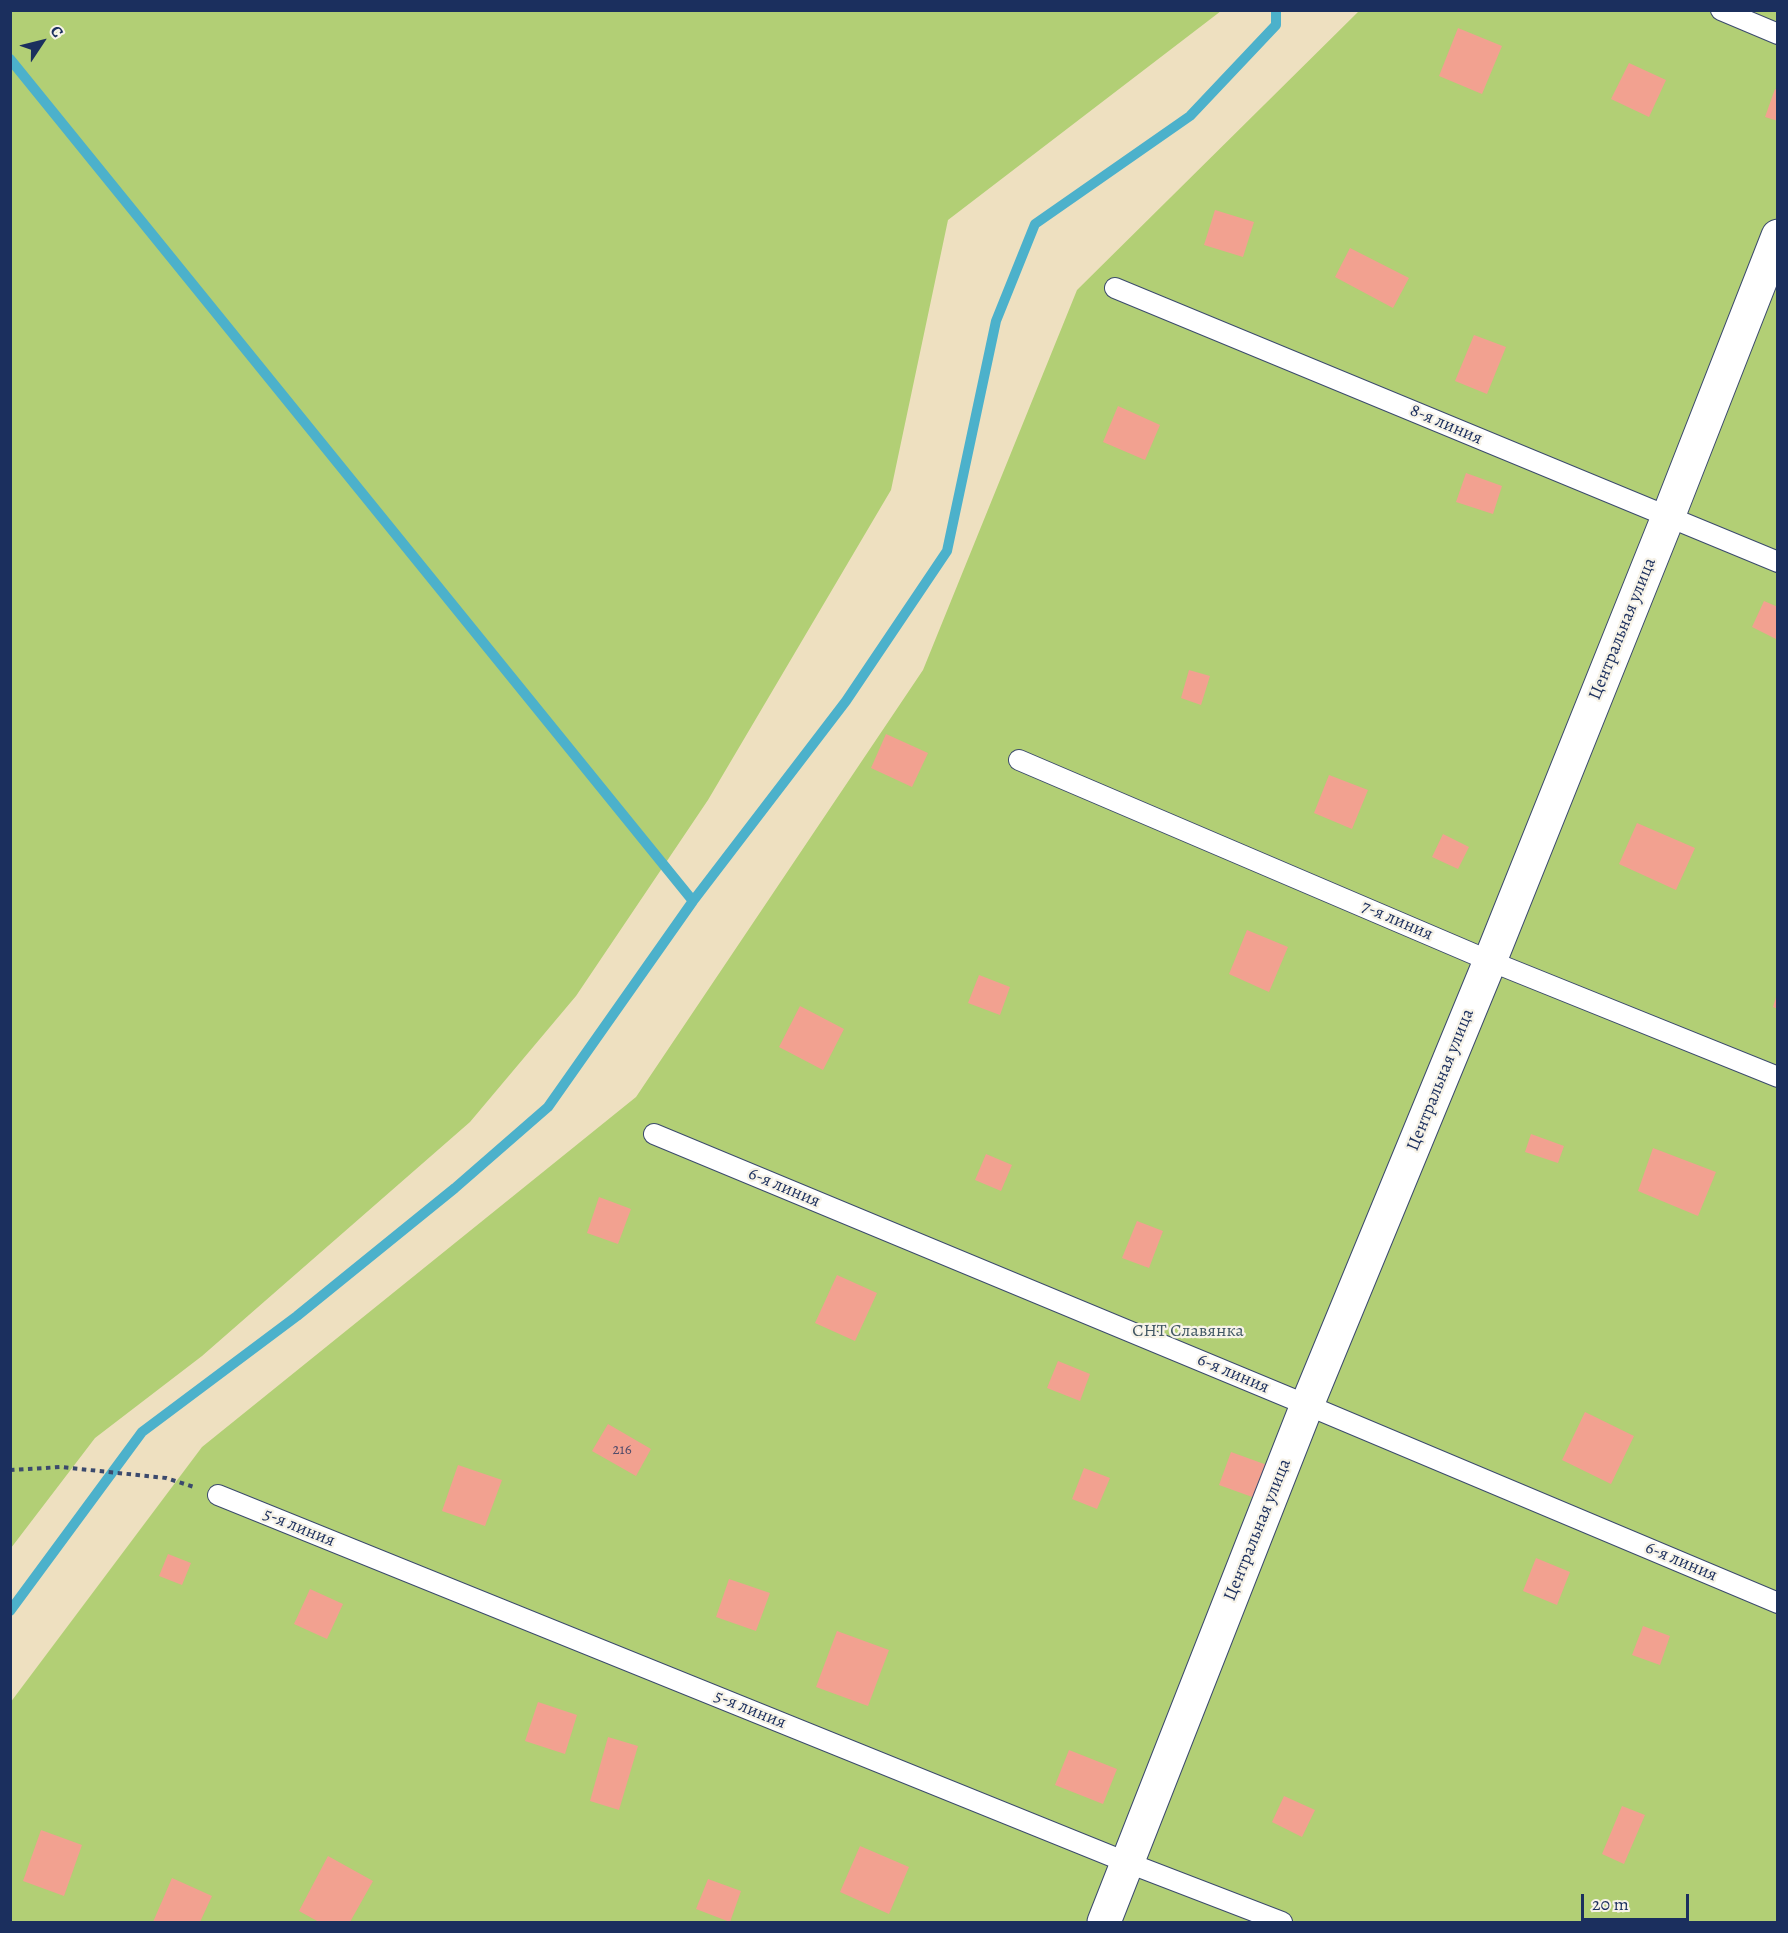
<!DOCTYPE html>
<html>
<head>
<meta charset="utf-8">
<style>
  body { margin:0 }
  #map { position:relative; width:1788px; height:1933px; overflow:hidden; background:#eee0c0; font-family:Alegreya,serif }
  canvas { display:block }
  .frame { position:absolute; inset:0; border:12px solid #1b2f5e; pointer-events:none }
  .north { position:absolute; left:12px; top:12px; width:60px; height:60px; -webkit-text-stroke:4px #f7f3e8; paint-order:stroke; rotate:55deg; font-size:16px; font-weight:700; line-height:24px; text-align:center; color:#1b2f5e }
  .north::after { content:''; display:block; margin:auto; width:21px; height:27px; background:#1b2f5e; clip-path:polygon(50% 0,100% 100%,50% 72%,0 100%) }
  .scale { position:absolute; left:1581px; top:1894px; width:108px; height:27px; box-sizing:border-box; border:3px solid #1b2f5e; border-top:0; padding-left:8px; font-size:18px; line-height:21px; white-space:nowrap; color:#1b2f5e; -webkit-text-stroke:4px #f7f3e8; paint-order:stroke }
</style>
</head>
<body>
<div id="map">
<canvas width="1788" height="1933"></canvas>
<div class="frame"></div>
<div class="north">С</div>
<div class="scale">20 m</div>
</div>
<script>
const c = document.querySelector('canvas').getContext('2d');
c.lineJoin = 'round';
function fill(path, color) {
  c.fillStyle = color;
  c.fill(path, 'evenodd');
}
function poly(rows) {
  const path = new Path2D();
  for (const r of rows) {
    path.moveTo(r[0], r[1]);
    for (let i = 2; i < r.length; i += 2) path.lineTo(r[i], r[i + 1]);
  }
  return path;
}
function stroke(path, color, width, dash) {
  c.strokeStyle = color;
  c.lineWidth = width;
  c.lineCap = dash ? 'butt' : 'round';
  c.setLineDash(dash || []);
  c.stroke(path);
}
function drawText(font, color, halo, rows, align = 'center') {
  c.font = font + ' Alegreya,serif';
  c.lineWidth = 4.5;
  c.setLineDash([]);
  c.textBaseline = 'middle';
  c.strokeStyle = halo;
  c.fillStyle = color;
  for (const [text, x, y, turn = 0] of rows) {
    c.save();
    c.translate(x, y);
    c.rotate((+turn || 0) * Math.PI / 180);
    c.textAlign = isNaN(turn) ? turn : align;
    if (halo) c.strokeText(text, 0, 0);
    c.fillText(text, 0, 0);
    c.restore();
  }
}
const green = poly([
  [11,10,1221,11,948,220,891,490,708,800,576,996,470,1122,202,1356,95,1438,11,1548],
  [1359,11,1777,11,1777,1922,11,1922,10,1703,202,1447,636,1097,923,670,1077,290]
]);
const stream = poly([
  [10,59,693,901],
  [10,1611,142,1432,297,1316,455,1188,548,1107,693,901,846,701,947,551,996,321,1035,224,1190,116,1276,25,1276,10]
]);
const building = poly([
  [1458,28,1502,46,1482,94,1439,76],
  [1629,63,1666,80,1649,117,1611,99],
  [1775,89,1778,90,1778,121,1765,117],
  [1215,210,1254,222,1243,257,1204,245],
  [1350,248,1409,278,1393,308,1335,277],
  [1474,335,1506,347,1487,394,1455,381],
  [1118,406,1160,425,1145,460,1103,442],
  [1466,473,1502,486,1493,514,1456,502],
  [1764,601,1778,607,1778,640,1752,627],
  [1189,670,1210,676,1201,705,1181,698],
  [886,734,928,753,912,787,871,768],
  [1329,775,1368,790,1352,829,1314,813],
  [1637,823,1695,848,1676,890,1619,864],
  [1443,834,1469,847,1458,869,1432,857],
  [1247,930,1288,947,1269,992,1229,974],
  [979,975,1010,987,1000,1015,968,1003],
  [1777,994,1778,994,1778,1009,1773,1007],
  [800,1006,844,1029,823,1070,779,1047],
  [1531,1134,1564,1146,1558,1163,1525,1152],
  [1653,1148,1716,1172,1698,1216,1638,1191],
  [986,1154,1012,1165,1001,1191,975,1180],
  [599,1197,631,1209,618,1244,587,1233],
  [1137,1221,1163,1231,1149,1268,1122,1258],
  [837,1275,877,1293,855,1341,815,1323],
  [1058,1361,1090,1374,1080,1401,1047,1388],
  [1585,1412,1634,1436,1611,1484,1562,1460],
  [608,1424,651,1449,636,1476,592,1451],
  [1231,1452,1267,1465,1255,1498,1219,1485],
  [458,1465,502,1480,485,1526,442,1511],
  [1084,1468,1110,1478,1097,1509,1072,1499],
  [168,1554,191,1563,182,1585,159,1576],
  [1536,1558,1570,1572,1557,1605,1523,1591],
  [729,1579,770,1593,756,1631,716,1617],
  [310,1589,343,1604,327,1639,294,1624],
  [1643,1626,1670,1636,1660,1665,1632,1655],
  [837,1631,889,1650,868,1706,816,1687],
  [538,1702,577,1715,565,1754,525,1741],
  [608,1737,638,1746,619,1810,590,1801],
  [1069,1750,1117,1769,1103,1804,1055,1785],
  [1284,1796,1315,1810,1302,1837,1272,1822],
  [1622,1806,1645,1815,1624,1864,1602,1854],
  [41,1830,82,1845,64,1896,23,1881],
  [860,1846,909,1867,889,1914,840,1892],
  [328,1856,373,1881,350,1922,319,1922,299,1911],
  [172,1878,212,1896,200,1922,153,1922],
  [708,1879,741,1891,730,1922,696,1909]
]);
const path = poly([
  [10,1470,61,1467,166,1478,194,1487]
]);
const service = poly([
  [1721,10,1778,34],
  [1115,288,1778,562],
  [1019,760,1490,961,1778,1077],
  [654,1134,1307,1405,1778,1603],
  [218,1495,1126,1862,1282,1922]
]);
const minor = poly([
  [1104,1922,1307,1405,1490,961,1668,517,1778,236]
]);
const numberNames = [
  ["216",622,1450]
];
const streetNames = [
  ["8-я линия",1446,425,23],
  ["Центральная улица",1623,629,-68],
  ["7-я линия",1397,921,23],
  ["Центральная улица",1441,1080,-68],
  ["6-я линия",784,1188,23],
  ["6-я линия",1233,1374,23],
  ["5-я линия",299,1528,22],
  ["Центральная улица",1258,1530,-68],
  ["6-я линия",1681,1562,23],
  ["5-я линия",750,1710,22]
];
const parkNames = [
  ["СНТ Славянка",1188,1332]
];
fill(green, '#b2cf75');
stroke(stream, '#4cb1cb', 10);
fill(building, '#f2a190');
stroke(service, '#3b4a6d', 22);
stroke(minor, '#3b4a6d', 35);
stroke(path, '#3b4a6d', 4, [4.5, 4.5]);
stroke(service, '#fff', 20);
stroke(minor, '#fff', 33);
drawText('15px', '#514c6a', null, numberNames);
drawText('18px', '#1b2f5e', '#f7f3e8', streetNames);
drawText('18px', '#415764', '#f7f3e8', parkNames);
</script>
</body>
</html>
